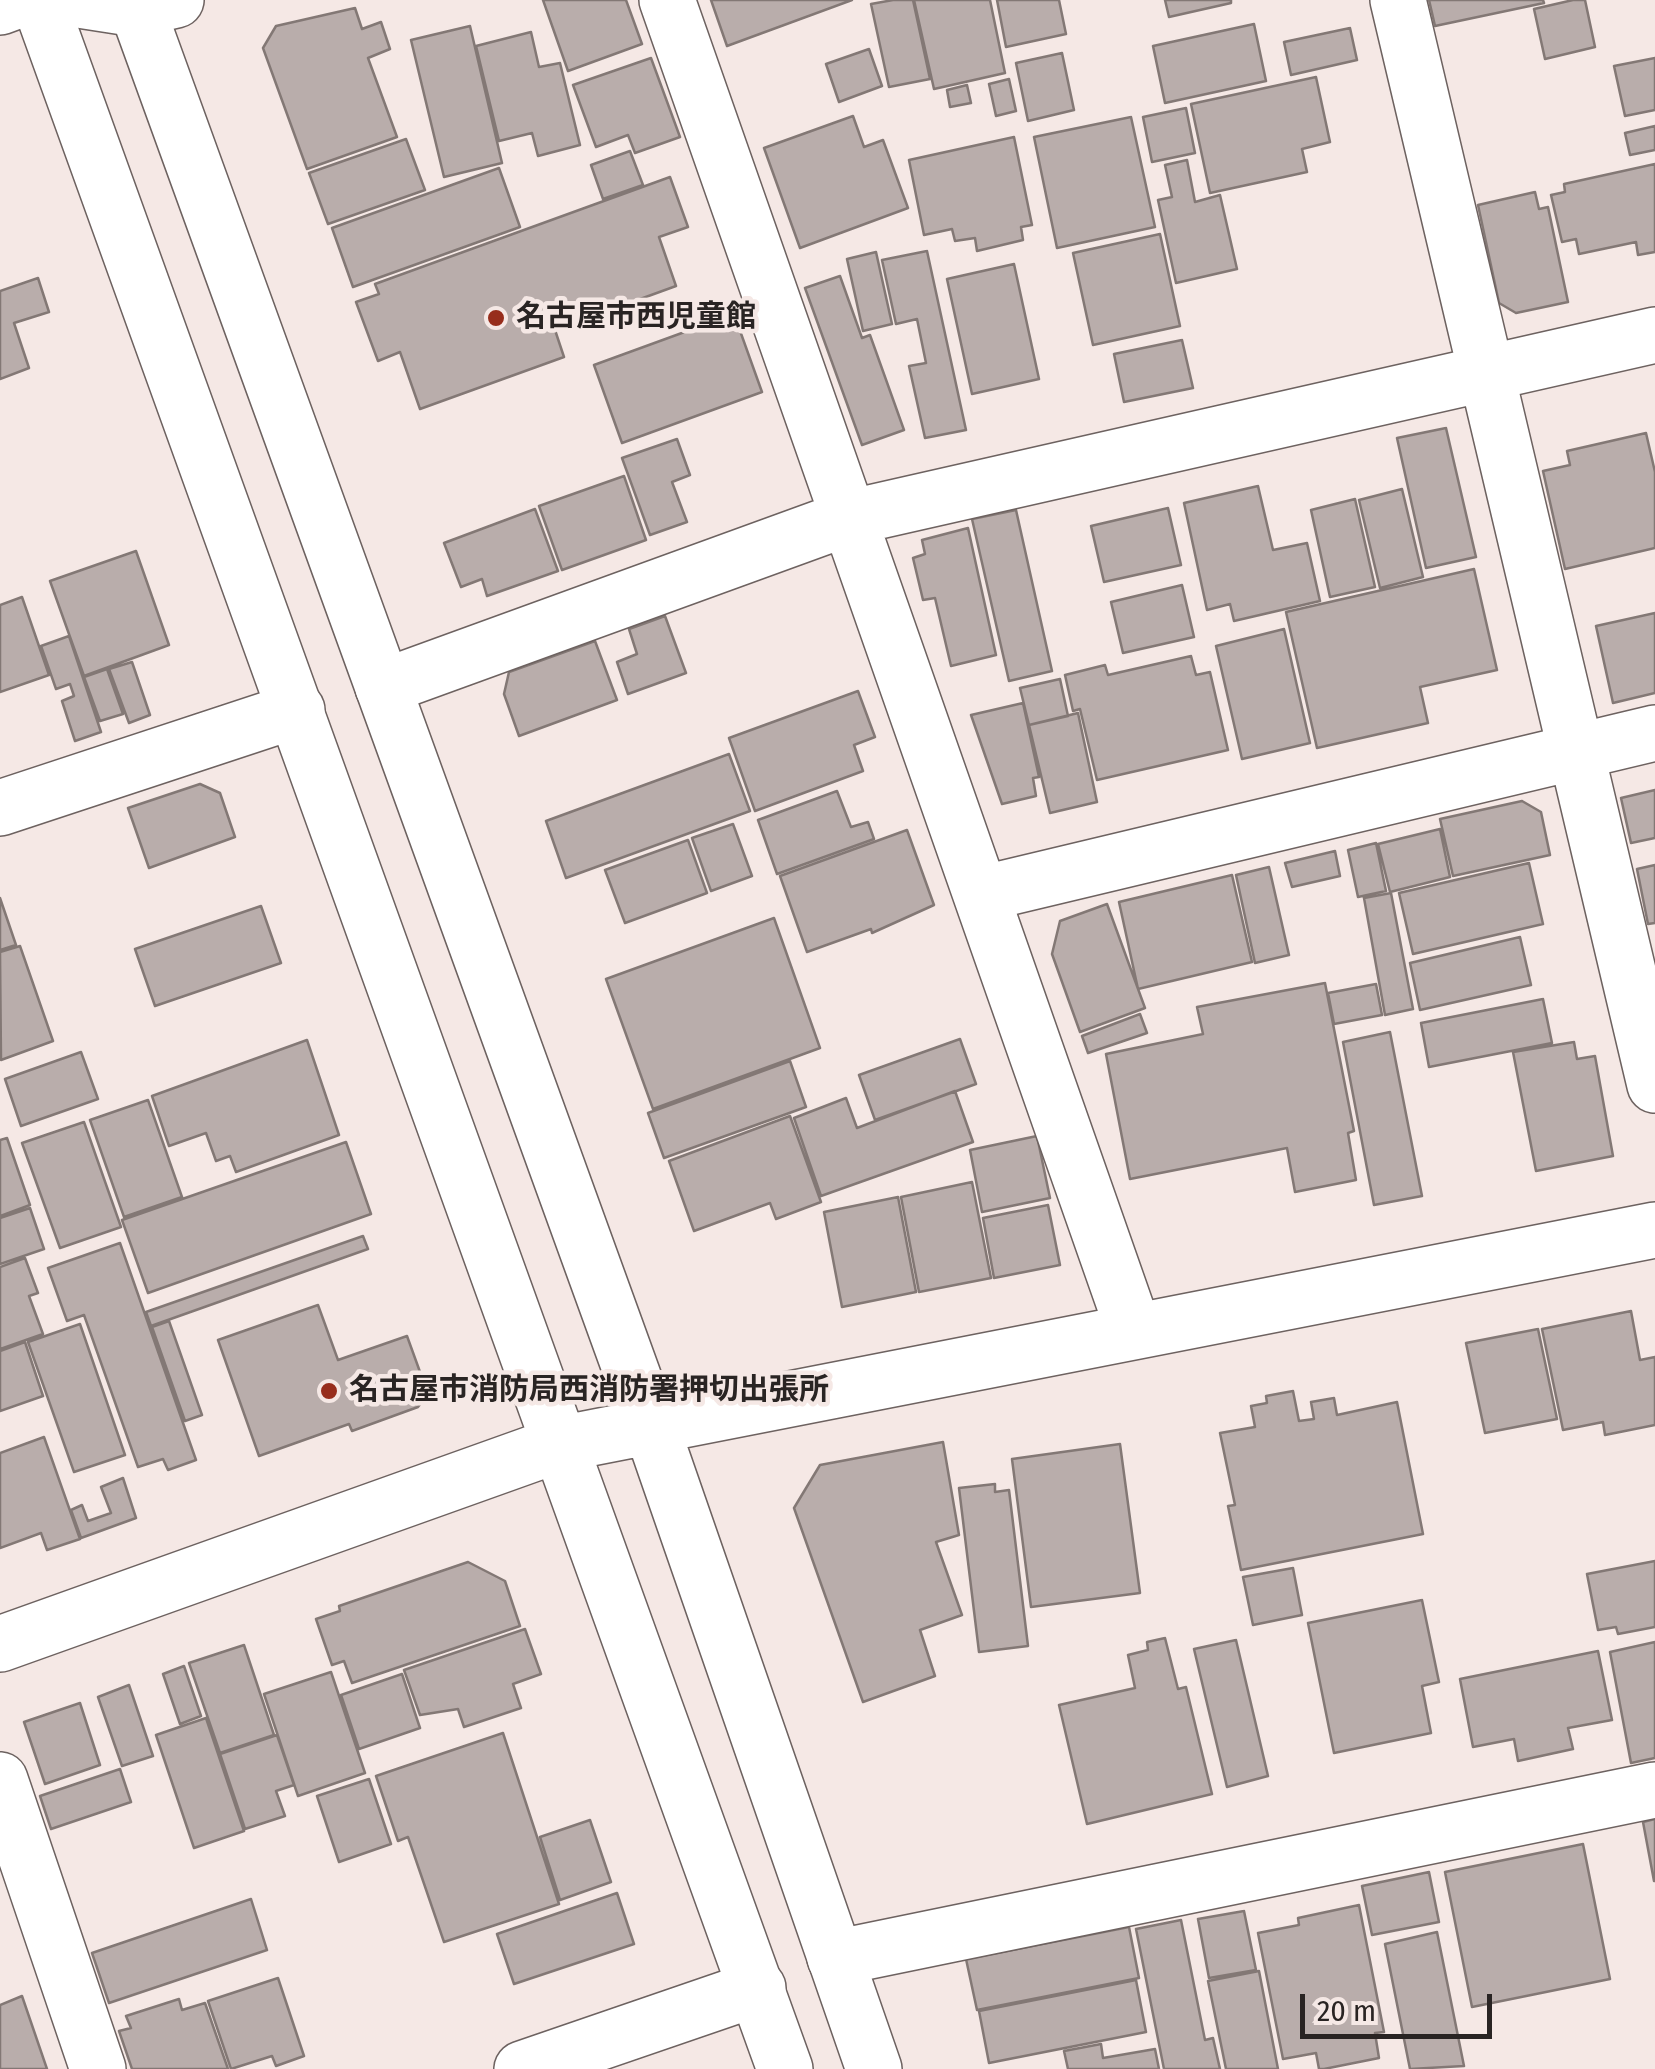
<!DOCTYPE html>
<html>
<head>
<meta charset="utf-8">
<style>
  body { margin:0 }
  #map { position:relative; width:1655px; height:2069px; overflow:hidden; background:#f5e8e5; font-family:"Fira Sans Condensed",sans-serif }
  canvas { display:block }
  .scale { position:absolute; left:1300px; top:1994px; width:192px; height:45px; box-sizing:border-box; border:5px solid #292423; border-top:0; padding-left:12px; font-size:30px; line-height:35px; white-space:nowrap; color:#292423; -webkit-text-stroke:8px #f5e8e5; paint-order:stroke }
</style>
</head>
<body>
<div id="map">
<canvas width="1655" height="2069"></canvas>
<div class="scale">20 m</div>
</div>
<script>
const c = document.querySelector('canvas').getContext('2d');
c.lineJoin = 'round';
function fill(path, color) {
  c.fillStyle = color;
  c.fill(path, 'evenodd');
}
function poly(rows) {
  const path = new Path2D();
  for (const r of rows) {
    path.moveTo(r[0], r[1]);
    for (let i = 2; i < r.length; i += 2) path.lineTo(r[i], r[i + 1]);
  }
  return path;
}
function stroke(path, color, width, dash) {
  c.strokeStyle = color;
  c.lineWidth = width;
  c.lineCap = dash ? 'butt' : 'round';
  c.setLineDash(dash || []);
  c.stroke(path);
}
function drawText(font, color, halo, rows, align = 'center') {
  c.font = font + ' "Fira Sans Condensed","Noto Sans JP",sans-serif';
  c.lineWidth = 9;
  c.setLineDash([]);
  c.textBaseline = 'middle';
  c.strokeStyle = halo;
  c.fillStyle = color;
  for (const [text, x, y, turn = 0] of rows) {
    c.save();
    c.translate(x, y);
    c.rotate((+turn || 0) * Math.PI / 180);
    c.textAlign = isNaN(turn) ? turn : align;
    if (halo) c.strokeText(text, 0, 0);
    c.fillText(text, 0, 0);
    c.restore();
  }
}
const building = poly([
  [543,0,626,0,642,44,568,71,543,0],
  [711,0,852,0,727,46,711,0],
  [893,0,913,0,930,79,889,87,871,4,893,0],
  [914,0,990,0,1005,73,934,89,914,0],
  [997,0,1059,0,1066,34,1006,47,997,0],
  [1165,0,1231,0,1231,3,1169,17,1165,0],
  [1429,0,1543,0,1544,3,1435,26,1429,0],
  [1573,0,1585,0,1595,47,1545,59,1534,9,1573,0],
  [355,8,362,29,381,22,390,49,368,58,397,137,307,169,263,48,276,26,355,8],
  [1254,24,1266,81,1165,103,1153,46,1254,24],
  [470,26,502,163,444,177,411,40,470,26],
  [1350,28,1357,60,1291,75,1284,42,1350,28],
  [531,32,539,67,560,63,580,145,538,156,532,133,499,141,476,46,531,32],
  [869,49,882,86,839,102,826,64,869,49],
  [1062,53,1074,110,1028,121,1016,63,1062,53],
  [651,58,680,137,635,153,628,135,596,147,573,85,651,58],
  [1655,58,1655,110,1625,116,1614,66,1655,58],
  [1316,77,1330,142,1302,149,1307,172,1210,193,1191,104,1316,77],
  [1009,79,1016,111,996,116,989,84,1009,79],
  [967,85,971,103,950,107,947,90,967,85],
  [1186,108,1195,153,1152,162,1143,117,1186,108],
  [853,116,864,147,883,140,908,208,800,248,764,148,853,116],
  [1131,117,1155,227,1057,248,1034,137,1131,117],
  [1655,126,1655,150,1630,155,1625,133,1655,126],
  [1014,137,1032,225,1021,227,1023,240,977,251,975,238,955,241,952,229,924,235,909,160,1014,137],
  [406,139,425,190,328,224,309,173,406,139],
  [630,151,643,185,603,199,591,165,630,151],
  [1187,160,1195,202,1220,195,1237,269,1176,283,1158,200,1172,197,1165,165,1187,160],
  [1655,164,1655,252,1638,255,1636,242,1579,254,1576,239,1562,242,1551,195,1565,192,1564,184,1655,164],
  [499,168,520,227,353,287,332,228,499,168],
  [670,177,688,227,659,237,676,286,555,330,564,357,420,409,400,352,378,361,356,302,379,294,375,284,670,177],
  [1535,192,1539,209,1548,207,1568,302,1516,313,1499,303,1478,205,1535,192],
  [1160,234,1180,326,1093,345,1073,253,1160,234],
  [927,251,966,430,925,438,909,366,926,363,917,319,896,324,882,260,927,251],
  [876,252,892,324,863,331,847,259,876,252],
  [1014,264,1039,379,972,394,947,279,1014,264],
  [840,276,862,338,870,335,904,430,862,445,805,288,840,276],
  [38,278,49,312,14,323,29,368,0,379,0,291,38,278],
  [734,314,762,392,622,443,594,365,734,314],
  [1182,340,1193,388,1124,402,1114,354,1182,340],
  [1446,428,1476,557,1426,568,1397,438,1446,428],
  [1646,433,1655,472,1655,548,1565,569,1543,471,1570,465,1567,451,1646,433],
  [677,439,690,475,672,482,687,522,650,535,622,458,677,439],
  [624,476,646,540,562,570,539,506,624,476],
  [1258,486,1273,550,1307,543,1320,601,1234,621,1230,604,1207,610,1184,503,1258,486],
  [1402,489,1423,577,1380,588,1359,500,1402,489],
  [1355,499,1375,587,1330,597,1311,510,1355,499],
  [1168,508,1181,565,1104,582,1091,526,1168,508],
  [535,509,558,571,487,596,482,579,461,587,444,543,535,509],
  [1016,510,1052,671,1009,681,972,519,1016,510],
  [968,528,996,655,951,666,935,598,923,600,913,558,925,554,922,540,968,528],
  [136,551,169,645,84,676,50,581,136,551],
  [1474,569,1497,670,1420,687,1428,723,1317,748,1286,612,1474,569],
  [1182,585,1194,637,1123,653,1111,602,1182,585],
  [22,597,49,675,0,692,0,605,22,597],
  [1655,613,1655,693,1613,703,1596,626,1655,613],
  [665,616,686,673,628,694,617,662,637,654,629,629,665,616],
  [1284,629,1310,743,1242,759,1216,646,1284,629],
  [69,636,101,732,75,741,62,701,74,696,70,684,56,689,41,646,69,636],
  [595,641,617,700,519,736,504,694,509,672,595,641],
  [1191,656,1196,675,1210,672,1228,750,1097,780,1080,709,1073,711,1065,675,1105,665,1108,675,1191,656],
  [132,662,150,715,129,723,109,669,132,662],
  [107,669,123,714,100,721,84,677,107,669],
  [1060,679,1068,716,1029,725,1020,688,1060,679],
  [858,691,875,737,854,745,863,771,755,811,729,738,858,691],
  [1023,703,1039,777,1033,778,1036,796,1002,804,971,715,1023,703],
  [1078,713,1097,802,1050,813,1029,725,1078,713],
  [729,754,750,811,566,878,546,821,729,754],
  [200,784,220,793,235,837,149,868,128,808,200,784],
  [1655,790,1655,838,1631,843,1621,798,1655,790],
  [837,791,851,827,868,822,874,839,777,874,758,820,837,791],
  [1522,801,1541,812,1550,855,1453,876,1440,819,1522,801],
  [733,824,752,876,711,891,692,838,733,824],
  [1440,829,1450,877,1390,892,1378,844,1440,829],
  [907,830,934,905,872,933,871,929,807,952,780,876,907,830],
  [688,840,707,893,625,923,605,870,688,840],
  [1376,843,1386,891,1358,897,1348,850,1376,843],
  [1335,851,1340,876,1292,887,1285,863,1335,851],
  [1529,863,1543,924,1413,954,1399,893,1529,863],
  [1655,865,1655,923,1648,924,1637,869,1655,865],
  [1269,867,1289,955,1255,963,1236,875,1269,867],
  [1232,875,1252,962,1138,989,1119,902,1232,875],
  [1391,893,1413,1009,1385,1015,1364,898,1391,893],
  [0,898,16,945,0,950,0,898],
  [1107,904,1145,1008,1080,1032,1052,954,1060,921,1107,904],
  [261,906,281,963,155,1006,135,949,261,906],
  [774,918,820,1048,653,1109,606,979,774,918],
  [1520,937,1531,985,1420,1010,1410,963,1520,937],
  [20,946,53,1041,1,1060,0,952,20,946],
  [1325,983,1354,1131,1348,1133,1356,1180,1295,1192,1287,1148,1130,1179,1106,1054,1203,1034,1197,1007,1325,983],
  [1376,984,1382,1015,1334,1024,1328,993,1376,984],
  [1543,999,1552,1043,1429,1067,1421,1023,1543,999],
  [1140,1014,1147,1033,1088,1053,1082,1036,1140,1014],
  [1390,1032,1422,1196,1374,1205,1343,1042,1390,1032],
  [960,1039,976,1084,875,1120,859,1075,960,1039],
  [307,1040,339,1135,236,1172,230,1156,216,1161,206,1133,169,1146,152,1096,307,1040],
  [1574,1042,1577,1059,1595,1056,1613,1156,1536,1171,1513,1052,1574,1042],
  [81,1052,98,1099,21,1126,5,1079,81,1052],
  [790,1061,806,1107,664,1158,648,1113,790,1061],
  [955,1091,973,1142,821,1196,794,1118,846,1098,857,1128,955,1091],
  [148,1100,182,1197,124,1217,90,1120,148,1100],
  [790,1116,821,1202,776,1219,770,1203,694,1231,669,1161,790,1116],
  [84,1122,121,1227,60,1248,22,1143,84,1122],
  [1037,1136,1050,1198,982,1212,970,1150,1037,1136],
  [7,1138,30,1205,0,1216,0,1140,7,1138],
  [346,1142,371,1214,148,1293,122,1220,346,1142],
  [972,1182,991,1278,919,1292,901,1197,972,1182],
  [898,1197,916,1292,842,1307,824,1212,898,1197],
  [1048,1205,1060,1265,994,1278,983,1218,1048,1205],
  [30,1208,44,1249,0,1264,0,1218,30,1208],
  [363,1236,368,1249,151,1326,146,1312,363,1236],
  [120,1243,196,1460,168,1470,163,1459,138,1467,84,1315,67,1321,48,1268,120,1243],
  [25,1258,38,1293,29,1296,43,1334,0,1349,0,1267,25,1258],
  [318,1305,338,1360,407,1336,428,1394,418,1407,352,1431,349,1424,259,1456,218,1340,318,1305],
  [1631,1311,1640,1360,1655,1357,1655,1425,1605,1435,1603,1422,1563,1430,1542,1329,1631,1311],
  [169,1321,202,1415,185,1421,152,1327,169,1321],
  [80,1324,125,1455,74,1472,28,1342,80,1324],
  [1538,1329,1557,1419,1485,1433,1466,1343,1538,1329],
  [25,1342,43,1396,0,1411,0,1351,25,1342],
  [1293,1391,1299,1421,1314,1419,1311,1402,1334,1398,1337,1415,1397,1402,1423,1534,1241,1570,1228,1506,1235,1505,1220,1433,1255,1427,1251,1406,1267,1403,1266,1396,1293,1391],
  [44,1437,80,1539,47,1550,41,1533,0,1548,0,1453,44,1437],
  [943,1442,959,1535,936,1542,962,1615,920,1630,935,1676,863,1702,794,1508,820,1465,943,1442],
  [1120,1444,1140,1593,1031,1607,1012,1459,1120,1444],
  [123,1478,136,1518,81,1538,71,1510,82,1505,88,1521,111,1513,101,1487,123,1478],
  [995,1484,995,1492,1009,1490,1028,1646,979,1652,959,1488,995,1484],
  [1655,1561,1655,1627,1618,1634,1616,1627,1598,1630,1587,1574,1655,1561],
  [468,1562,505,1581,520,1626,352,1683,344,1661,332,1665,316,1619,340,1611,339,1606,468,1562],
  [1293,1568,1302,1615,1253,1625,1243,1577,1293,1568],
  [1422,1600,1439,1682,1422,1686,1431,1733,1334,1753,1308,1623,1422,1600],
  [525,1629,541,1674,513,1684,521,1708,464,1727,458,1709,420,1715,404,1670,525,1629],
  [1165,1638,1178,1689,1186,1687,1212,1794,1087,1824,1059,1705,1135,1688,1128,1655,1148,1650,1147,1642,1165,1638],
  [1236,1640,1268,1776,1227,1787,1194,1649,1236,1640],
  [1655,1642,1655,1758,1631,1763,1610,1652,1655,1642],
  [244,1645,274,1735,220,1753,189,1663,244,1645],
  [1598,1651,1612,1720,1568,1728,1573,1749,1518,1761,1514,1739,1473,1747,1460,1679,1598,1651],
  [184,1666,201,1716,180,1724,163,1674,184,1666],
  [331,1672,365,1773,298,1796,264,1694,331,1672],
  [402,1674,420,1728,359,1749,341,1695,402,1674],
  [129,1685,153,1756,122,1766,98,1697,129,1685],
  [80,1703,100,1765,45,1784,24,1722,80,1703],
  [206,1718,244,1831,194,1848,156,1735,206,1718],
  [503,1733,559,1904,444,1942,408,1837,398,1841,376,1776,503,1733],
  [277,1735,294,1785,276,1791,285,1816,245,1829,220,1754,277,1735],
  [120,1769,131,1802,51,1829,40,1796,120,1769],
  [369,1779,391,1844,339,1862,317,1796,369,1779],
  [1655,1819,1655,1881,1654,1881,1643,1822,1655,1819],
  [590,1820,611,1882,560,1900,540,1837,590,1820],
  [1583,1844,1610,1979,1472,2007,1445,1872,1583,1844],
  [1429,1872,1439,1922,1372,1935,1362,1886,1429,1872],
  [617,1893,634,1944,514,1984,497,1934,617,1893],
  [251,1899,267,1950,109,2003,92,1953,251,1899],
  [1359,1905,1384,2032,1375,2033,1379,2058,1324,2069,1319,2069,1316,2053,1283,2059,1258,1933,1299,1925,1298,1918,1359,1905],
  [1244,1911,1256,1970,1209,1978,1198,1919,1244,1911],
  [1181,1920,1205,2040,1213,2038,1220,2069,1164,2069,1136,1929,1181,1920],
  [1129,1927,1139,1978,977,2010,966,1959,1129,1927],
  [1437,1932,1464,2066,1410,2069,1385,1944,1437,1932],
  [1259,1971,1278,2069,1226,2069,1208,1981,1259,1971],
  [278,1978,304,2056,276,2066,272,2056,231,2069,208,2001,278,1978],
  [1136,1980,1146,2032,989,2063,979,2011,1136,1980],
  [22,1996,47,2069,0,2069,0,2005,22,1996],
  [179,1999,182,2010,205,2003,228,2069,132,2069,119,2031,131,2028,126,2016,179,1999],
  [1101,2044,1103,2058,1155,2049,1159,2069,1068,2069,1064,2051,1101,2044]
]);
const minor = poly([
  [79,0,137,9,176,0],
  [667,0,1134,1331],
  [1398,0,1655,1085],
  [0,7,19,0],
  [383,687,848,518,1655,335],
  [0,808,297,710],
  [981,894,1655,733],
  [0,1780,98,2069],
  [835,1958,1655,1790],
  [522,2069,758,1988]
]);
const tertiary = poly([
  [39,0,785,2069],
  [134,0,651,1426,874,2069],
  [0,1644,560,1444,1655,1230]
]);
const markers = [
  [496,318,10,"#972d1c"],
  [329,1391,10,"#972d1c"]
];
const poiNames = [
  ["名古屋市西児童館",516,318],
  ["名古屋市消防局西消防署押切出張所",349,1391]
];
fill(building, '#b9adab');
stroke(building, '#837875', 2.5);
stroke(minor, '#6d6260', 58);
stroke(tertiary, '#6d6260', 58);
stroke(minor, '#fff', 55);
stroke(tertiary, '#fff', 55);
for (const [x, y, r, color] of markers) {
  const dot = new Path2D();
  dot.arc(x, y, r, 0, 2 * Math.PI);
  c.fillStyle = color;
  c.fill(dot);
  stroke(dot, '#f5e8e5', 4);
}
drawText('bold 30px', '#292423', '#f5e8e5', poiNames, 'left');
</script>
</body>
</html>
